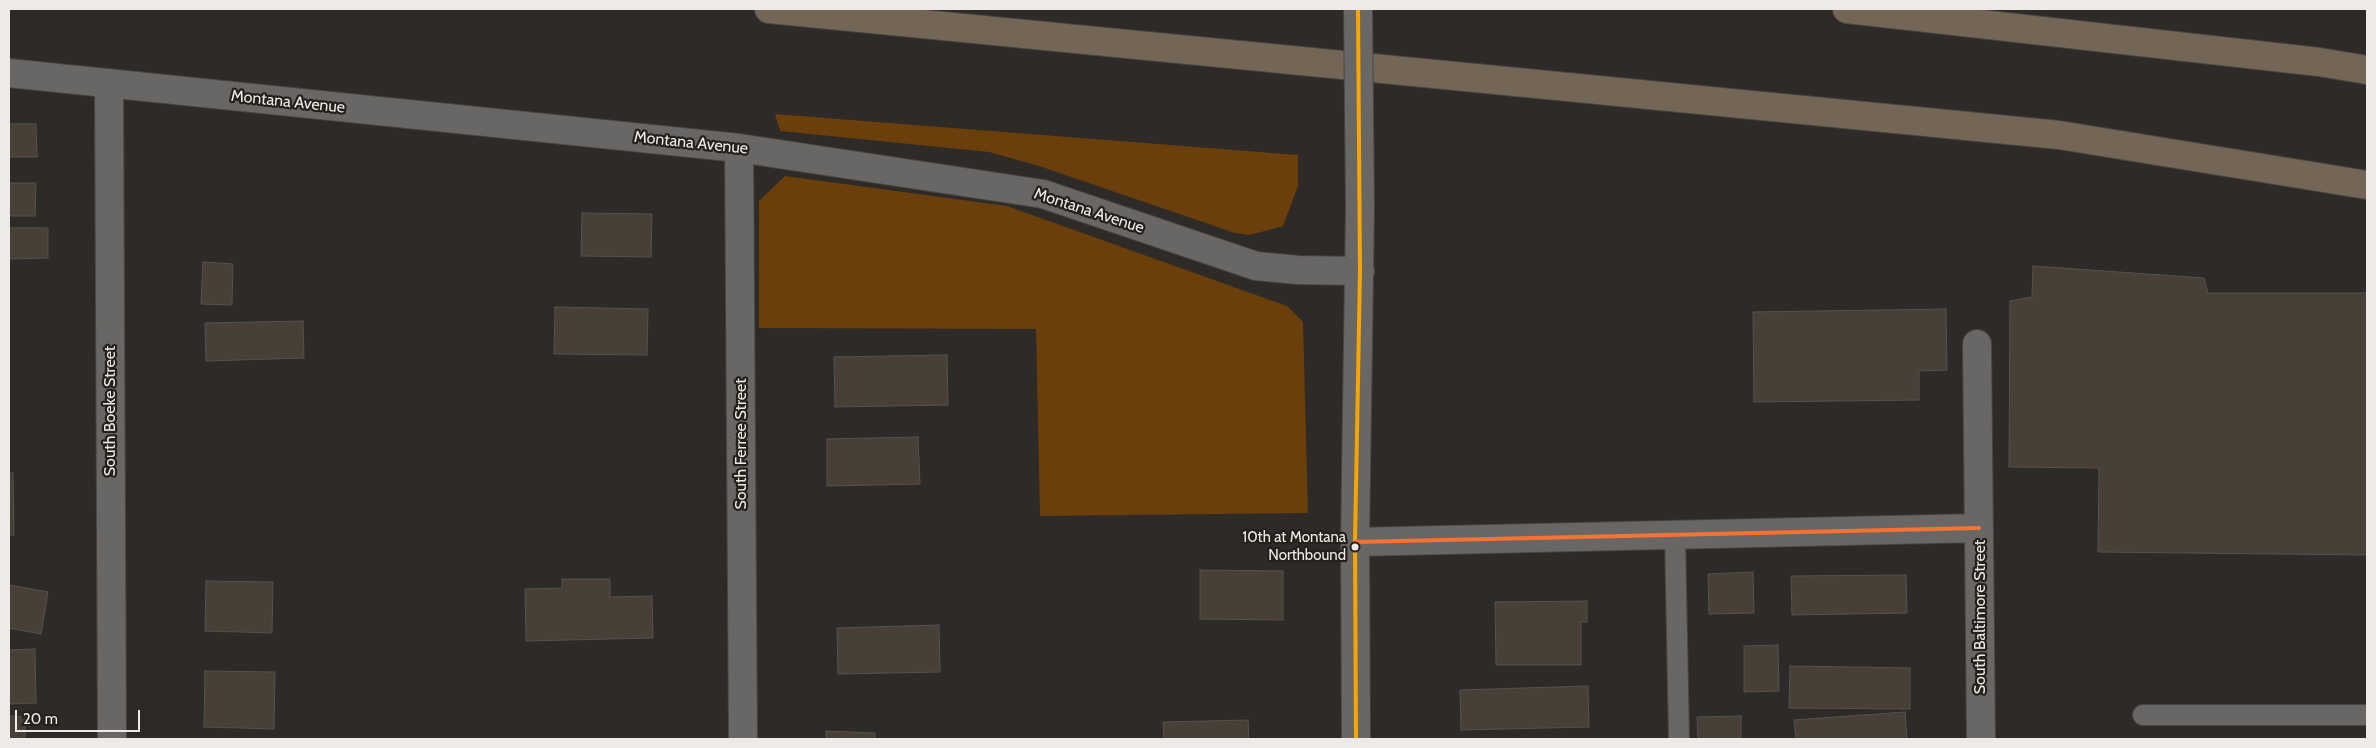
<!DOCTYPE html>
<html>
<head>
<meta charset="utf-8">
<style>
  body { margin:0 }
  #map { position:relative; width:2376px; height:748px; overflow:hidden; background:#2d2a27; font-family:Cabin,sans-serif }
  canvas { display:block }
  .frame { position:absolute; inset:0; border:10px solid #eeeae7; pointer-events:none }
  .scale { position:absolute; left:15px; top:710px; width:125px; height:22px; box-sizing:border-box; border:2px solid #eeeae7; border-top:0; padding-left:6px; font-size:15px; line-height:18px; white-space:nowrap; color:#eeeae7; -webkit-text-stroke:4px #26201b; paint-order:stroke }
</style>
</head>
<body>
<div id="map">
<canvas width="2376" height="748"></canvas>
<div class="frame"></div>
<div class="scale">20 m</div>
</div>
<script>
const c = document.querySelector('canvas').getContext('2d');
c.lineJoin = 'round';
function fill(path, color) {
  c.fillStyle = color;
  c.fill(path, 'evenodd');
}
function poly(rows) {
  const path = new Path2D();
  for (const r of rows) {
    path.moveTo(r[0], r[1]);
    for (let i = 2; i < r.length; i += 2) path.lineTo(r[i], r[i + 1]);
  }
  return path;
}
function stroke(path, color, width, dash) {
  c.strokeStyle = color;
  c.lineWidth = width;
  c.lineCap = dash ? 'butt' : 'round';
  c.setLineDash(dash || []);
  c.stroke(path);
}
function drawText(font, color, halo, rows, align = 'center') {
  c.font = font + ' Cabin,sans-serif';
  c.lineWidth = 4.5;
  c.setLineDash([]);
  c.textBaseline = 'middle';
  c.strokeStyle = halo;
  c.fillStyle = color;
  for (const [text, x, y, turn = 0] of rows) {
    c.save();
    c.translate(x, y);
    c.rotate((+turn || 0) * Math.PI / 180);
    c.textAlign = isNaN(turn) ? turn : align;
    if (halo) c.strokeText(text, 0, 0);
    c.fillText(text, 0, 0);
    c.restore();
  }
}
const green = poly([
  [775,114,1298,155,1298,186,1283,226,1250,235,1235,233,1039,166,989,152,780,131],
  [785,176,1007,206,1287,306,1303,322,1308,513,1040,516,1036,329,759,328,759,201]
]);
const building = poly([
  [9,124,36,124,37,157,9,157,9,124],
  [9,183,36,183,35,216,9,216,9,183],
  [582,213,652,214,651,257,581,256,582,213],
  [9,228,48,228,48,258,9,259,9,228],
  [203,262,233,264,232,305,201,304,203,262],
  [2033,266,2204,278,2208,293,2367,293,2367,555,2098,552,2099,468,2009,467,2010,301,2032,297,2033,266],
  [555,307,648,309,647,355,554,354,555,307],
  [1946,309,1947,370,1919,371,1919,400,1754,402,1753,312,1946,309],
  [303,321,304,358,206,361,205,323,303,321],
  [947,355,948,405,835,407,834,357,947,355],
  [918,437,920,484,827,486,827,439,918,437],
  [9,473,13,473,14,535,9,535,9,473],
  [1200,570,1283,571,1283,620,1200,619,1200,570],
  [1753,572,1754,613,1709,614,1708,574,1753,572],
  [1906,575,1907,613,1792,615,1791,576,1906,575],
  [562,579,610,579,610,597,652,596,653,638,526,641,525,589,562,588,562,579],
  [206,581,273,582,272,633,205,631,206,581],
  [9,585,48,592,41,634,9,628,9,585],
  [1587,601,1587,622,1581,622,1581,665,1496,665,1495,602,1587,601],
  [939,625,940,672,838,674,837,628,939,625],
  [1778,645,1779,691,1744,692,1744,646,1778,645],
  [35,649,36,703,9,704,9,650,35,649],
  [1790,666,1910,668,1910,709,1789,708,1790,666],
  [205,671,275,672,274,729,204,727,205,671],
  [1588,686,1589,727,1461,730,1460,690,1588,686],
  [1905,712,1907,739,1796,739,1794,720,1905,712],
  [9,716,25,717,25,739,9,739,9,716],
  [1741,716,1741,739,1698,739,1697,717,1741,716],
  [1248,720,1249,739,1164,739,1163,722,1248,720],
  [826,731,875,733,875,739,826,739,826,731]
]);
const lane = poly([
  [1675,535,1679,739],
  [2143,715,2367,715]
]);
const street = poly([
  [9,73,739,148,1043,194,1256,266,1298,270,1360,271],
  [109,83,112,739],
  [739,148,743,739],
  [1977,344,1981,739],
  [1355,542,1979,528]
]);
const secondary = poly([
  [1356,739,1355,542,1360,207]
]);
const highway = poly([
  [769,9,2059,135,2367,185],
  [1847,9,2319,62,2367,70]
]);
const secondaryBridge = poly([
  [1358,9,1360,207]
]);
const bus1 = poly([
  [1356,739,1355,542,1360,271,1358,9]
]);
const bus2 = poly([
  [1355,542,1979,528]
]);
const markers = [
  [1355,547,4.5,"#eeeae7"]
];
const busNames = [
  ["10th at Montana",1346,538],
  ["Northbound",1346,556]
];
const streetNames = [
  ["Montana Avenue",288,102,6],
  ["Montana Avenue",691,143,6],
  ["Montana Avenue",1089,211,18],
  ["South Boeke Street",110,411,-90],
  ["South Ferree Street",741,444,-90],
  ["South Baltimore Street",1980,617,-90]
];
fill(green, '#6a3f0c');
fill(building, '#483f37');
stroke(building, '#555250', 1);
stroke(lane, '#484644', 22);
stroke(street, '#484644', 30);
stroke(secondary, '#484644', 30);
stroke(highway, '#484644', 30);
stroke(lane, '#696765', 20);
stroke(street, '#696765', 28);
stroke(secondary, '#696765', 28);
stroke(highway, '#736657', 28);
stroke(secondaryBridge, '#484644', 30, []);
stroke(secondaryBridge, '#696765', 28);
stroke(bus1, '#f7a600', 4);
stroke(bus2, '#f57335', 4);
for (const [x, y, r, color] of markers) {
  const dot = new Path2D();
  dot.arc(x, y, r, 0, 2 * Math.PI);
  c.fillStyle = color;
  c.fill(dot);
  stroke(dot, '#26201b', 2);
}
drawText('15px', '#eeeae7', '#26201b', busNames, 'right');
drawText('16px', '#eeeae7', '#26201b', streetNames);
</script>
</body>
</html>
